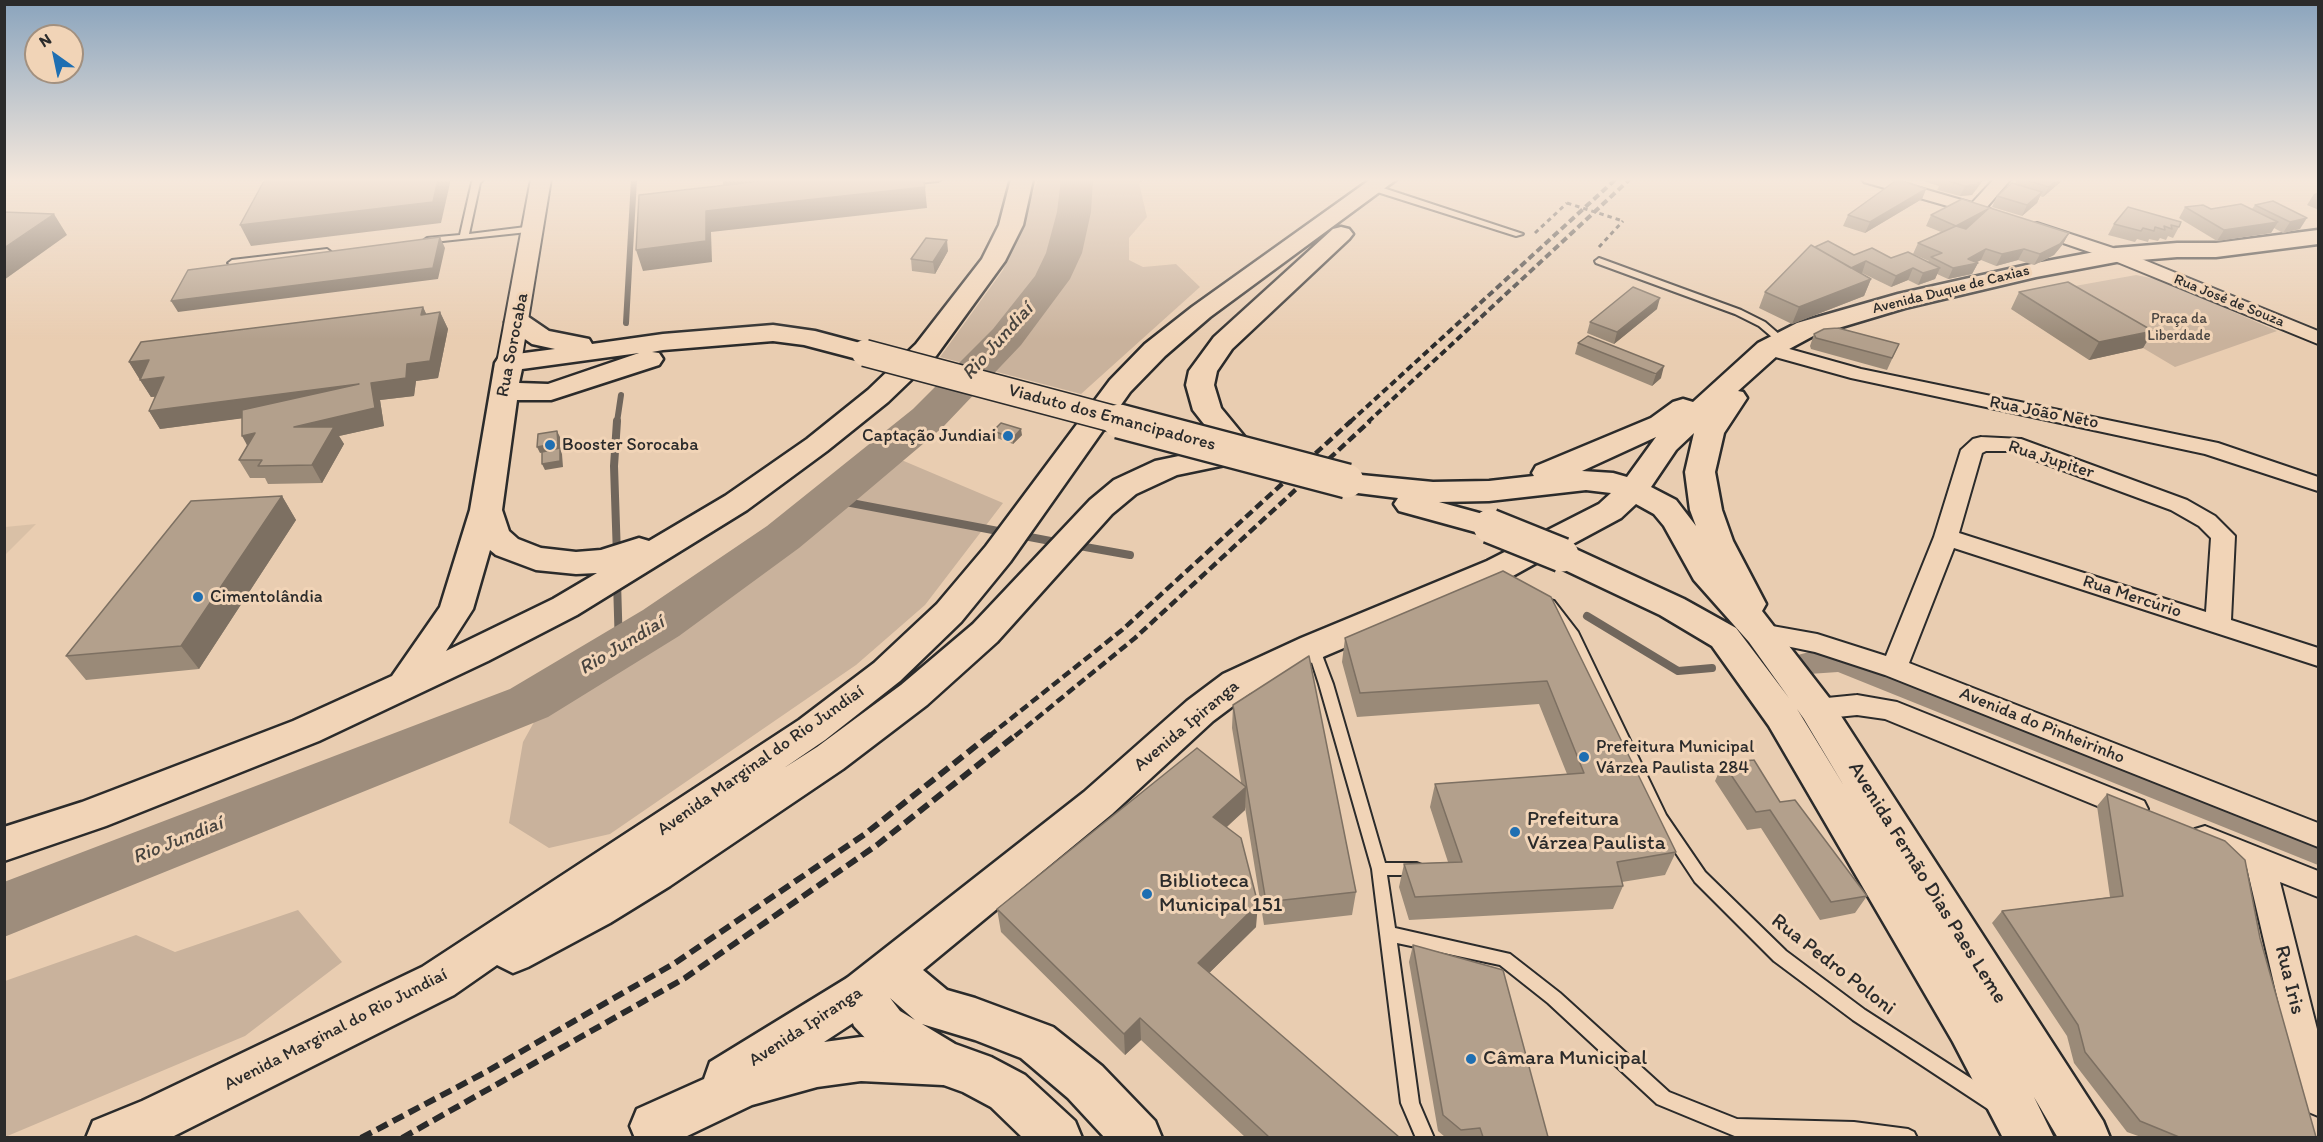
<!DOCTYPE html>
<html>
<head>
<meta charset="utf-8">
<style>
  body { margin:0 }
  #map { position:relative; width:2323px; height:1142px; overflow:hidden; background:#e9cdb1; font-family:Itim,sans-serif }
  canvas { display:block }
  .frame { position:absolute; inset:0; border:6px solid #2b2b2b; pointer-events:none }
  .north { position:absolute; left:24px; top:24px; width:60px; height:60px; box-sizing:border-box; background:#f1d4b7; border:2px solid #a2907f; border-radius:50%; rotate:327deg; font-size:16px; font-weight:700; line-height:24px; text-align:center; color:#2b2b2b }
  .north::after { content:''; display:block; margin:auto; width:21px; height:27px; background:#1f6fb2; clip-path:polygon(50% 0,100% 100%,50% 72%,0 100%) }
</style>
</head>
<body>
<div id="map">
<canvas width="2323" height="1142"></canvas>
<div class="frame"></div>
<div class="north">N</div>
</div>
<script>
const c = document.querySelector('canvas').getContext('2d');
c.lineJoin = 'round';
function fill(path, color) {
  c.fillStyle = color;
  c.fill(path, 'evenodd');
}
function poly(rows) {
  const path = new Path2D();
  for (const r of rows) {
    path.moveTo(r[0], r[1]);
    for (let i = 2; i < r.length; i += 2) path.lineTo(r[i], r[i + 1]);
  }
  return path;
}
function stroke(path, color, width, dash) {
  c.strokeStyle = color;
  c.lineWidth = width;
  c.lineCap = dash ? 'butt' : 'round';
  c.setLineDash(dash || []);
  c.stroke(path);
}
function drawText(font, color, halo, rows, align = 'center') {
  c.font = font + ' Itim,sans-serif';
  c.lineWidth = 6;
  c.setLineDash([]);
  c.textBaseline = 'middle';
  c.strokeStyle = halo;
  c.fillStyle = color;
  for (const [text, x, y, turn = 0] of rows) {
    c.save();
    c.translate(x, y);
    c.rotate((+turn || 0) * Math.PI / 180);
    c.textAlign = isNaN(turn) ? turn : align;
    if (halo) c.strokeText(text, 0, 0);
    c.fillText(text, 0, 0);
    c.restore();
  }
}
const built = poly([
  [36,524,5,555,5,527]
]);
const green = poly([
  [1038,179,1146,179,1139,183,1147,217,1129,238,1129,260,1143,267,1176,264,1200,287,1081,394,940,357,1003,270],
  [2136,275,2161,280,2277,331,2175,367,2047,291],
  [892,456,1003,503,925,605,856,665,610,834,549,848,509,823,523,742,544,704,620,669,660,632,784,545],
  [298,910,342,962,245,1036,5,1137,5,981,136,935,175,952]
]);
const streamFar1 = poly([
  [626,323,634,179],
  [617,422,621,395]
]);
const stream = poly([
  [830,499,1061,543],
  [1074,545,1130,555],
  [617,556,614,466,617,421],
  [617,581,619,649],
  [1587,616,1678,671,1712,668]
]);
const canal = poly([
  [1840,650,2318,835,2318,865,1838,672,1809,674,1798,671,1794,663,1798,655,1809,652,1840,650]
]);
const river = poly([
  [1061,179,1093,179,1091,212,1082,253,1070,279,1021,345,943,427,846,509,799,548,679,636,548,717,4,937,4,882,510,689,643,610,767,526,913,409,993,329,1035,276,1046,253,1057,212,1061,179]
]);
const path = poly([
  [1535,233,1567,203],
  [1599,247,1623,221]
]);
const service = poly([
  [474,179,484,179,480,183,469,234,534,226,538,229,537,231,424,243,423,241,427,238,460,235,472,182,474,179],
  [942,179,938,181,908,184,904,182,911,179,942,179],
  [1371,186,1377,186,1523,234,1516,236,1371,190,1371,186],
  [327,249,331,252,330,254,232,266,228,263,232,260,327,249],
  [1599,258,1741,310,1765,322,1787,341,1782,344,1779,343,1759,326,1735,314,1596,263,1595,261,1599,258],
  [1550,600,1554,601,1578,632,1666,815,1705,872,1786,951,1865,1010,2000,1097,2003,1103,2000,1109,1994,1111,1988,1109,1853,1020,1774,961,1695,882,1656,823,1567,634,1544,604,1550,600],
  [1313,642,1318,644,1319,647,1333,684,1385,863,1417,863,1422,865,1424,869,1422,873,1417,875,1387,875,1395,928,1510,954,1560,993,1669,1092,1737,1119,1854,1122,1908,1129,1914,1132,1917,1138,1737,1137,1657,1104,1548,1003,1500,965,1397,943,1419,1103,1434,1138,1416,1138,1401,1103,1372,869,1319,684,1307,647,1308,644,1313,642]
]);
const minor = poly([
  [1862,179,1889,179,1972,203,1994,179,2011,179,1987,207,1994,212,1986,217,1864,182,1862,179],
  [2037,223,2122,251,2318,331,2318,344,2110,259,2031,232,2028,228,2031,224,2037,223],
  [1768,343,1861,369,2218,443,2318,477,2318,491,2205,454,1851,378,1761,353,1758,349,1761,345,1768,343],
  [1981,437,2021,439,2187,500,2215,516,2235,536,2231,620,2318,648,2318,666,1954,548,1909,663,2318,823,2318,847,1885,675,1815,652,1752,639,1748,633,1752,627,1761,624,1817,634,1886,656,1934,537,1961,450,1973,439,1981,437],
  [1986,451,2011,451,2171,510,2199,526,2211,538,2206,612,1959,533,1982,453,1986,451],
  [1857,695,1897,702,2144,801,2148,809,2144,817,2134,821,1885,719,1857,715,1817,719,1808,716,1804,709,1808,702,1817,699,1857,695],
  [2205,826,2318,871,2318,897,2280,882,2318,1033,2318,1116,2306,1111,2301,1099,2247,868,2195,847,2190,838,2195,829,2205,826]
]);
const tertiary = poly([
  [531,179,551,179,521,363,518,368,509,370,500,368,497,363,531,179]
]);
const secondary = poly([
  [863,972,879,978,885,992,879,1006,824,1042,861,1037,943,1041,959,1047,966,1063,959,1079,943,1085,861,1081,817,1087,752,1105,683,1138,635,1138,630,1126,637,1109,704,1079,710,1062,847,978,863,972]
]);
const primary = poly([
  [1011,179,1033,179,1023,225,1005,261,936,356,888,402,827,451,747,510,577,615,488,661,319,741,106,826,4,861,4,827,82,802,293,721,392,676,440,607,470,510,495,363,499,357,509,355,555,349,532,344,509,328,505,322,509,316,518,314,527,316,549,331,589,339,592,344,663,334,773,325,815,331,875,347,879,353,875,359,865,361,804,345,773,341,663,350,652,352,659,353,663,359,659,365,551,400,517,400,502,510,509,531,518,539,541,548,576,552,601,550,639,538,649,541,725,496,807,439,868,390,916,344,982,259,999,225,1011,179],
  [639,353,548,384,519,383,522,369,639,353],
  [490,550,496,555,536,570,576,574,597,573,553,599,446,651,473,609,490,550],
  [1371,179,1397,179,1210,317,1165,356,1130,392,1010,562,961,622,900,681,825,740,784,768,817,747,901,685,973,624,1090,500,1114,480,1155,461,1222,447,1193,410,1186,385,1189,371,1214,337,1333,229,1341,227,1349,229,1353,234,1349,239,1232,349,1217,371,1214,385,1221,408,1258,453,1254,459,1177,475,1136,494,1112,514,997,642,927,705,843,769,670,886,610,923,528,967,513,973,497,965,454,995,170,1138,86,1138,93,1121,142,1101,422,967,799,720,874,663,937,604,986,546,1110,380,1145,344,1192,307,1371,179],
  [2318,230,2318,244,2216,257,2177,257,2116,262,2036,277,1905,308,1815,335,1778,355,1738,391,1743,392,1747,398,1724,433,1715,472,1722,510,1733,541,1766,604,1762,611,1830,699,2103,1121,2110,1138,2058,1138,2034,1097,2054,1138,2003,1138,1953,1042,1769,726,1712,646,1660,615,1550,563,1547,557,1511,577,1325,656,1249,694,1213,721,1112,814,923,970,947,990,975,998,1053,1027,1102,1066,1155,1121,1162,1138,1105,1138,1068,1098,1021,1058,975,1040,922,1024,955,1044,991,1057,1025,1075,1075,1121,1082,1138,1023,1138,991,1107,963,1092,927,1079,868,1041,854,1026,841,992,847,978,1084,792,1187,701,1223,674,1301,638,1487,561,1599,504,1611,493,1586,490,1489,501,1439,502,1501,519,1506,526,1501,533,1490,536,1399,511,1394,504,1398,498,1350,492,1346,485,1350,478,1361,475,1433,482,1489,481,1534,476,1532,473,1536,466,1651,418,1673,402,1683,399,1693,402,1758,343,1797,323,1898,294,2036,263,2116,248,2177,243,2216,243,2318,230],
  [1694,433,1685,472,1690,510,1696,526,1676,500,1651,487,1676,450,1694,433],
  [1656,437,1627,477,1613,473,1582,471,1656,437],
  [1636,504,1654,514,1664,526,1694,580,1749,642,1789,698,1736,628,1684,599,1569,546,1621,518,1636,504],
  [1797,709,1804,719,1844,786,1797,709],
  [890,998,915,1020,900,1011,890,998]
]);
const railFar2 = poly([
  [1350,422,1616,179],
  [1368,422,1630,179]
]);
const railFar1 = poly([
  [989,736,1122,630,1351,421],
  [1015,736,1135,638,1370,421]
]);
const rail = poly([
  [361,1138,484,1073,675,963,865,834,991,734],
  [402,1138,685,978,877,845,1017,734]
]);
const pathBridge = poly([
  [1567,203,1623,221]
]);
const primaryBridgeFar1 = poly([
  [865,353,1125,422]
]);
const primaryBridge = poly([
  [1119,421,1347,481],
  [1490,526,1562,555]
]);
const wall = poly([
  [1917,179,1984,179,1972,195,1960,196,1937,190,1939,186],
  [2018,179,2064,179,2043,197,2040,196,2037,203,2022,216,1992,207,1997,196,2015,184],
  [1926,189,1922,199,1865,233,1843,226,1848,215],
  [2319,192,2319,210,2307,205,2314,194],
  [2273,201,2300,229,2283,233,2274,228,2271,233,2217,241,2179,218,2185,207,2211,209,2252,209,2255,205],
  [2128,207,2179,227,2173,238,2168,236,2166,240,2160,238,2158,241,2149,239,2148,242,2137,239,2135,242,2108,235,2114,224],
  [1931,215,2069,233,2063,244,2054,255,2034,265,2018,260,1996,266,1981,260,1977,262,1978,263,1972,274,1948,279,1937,274,1935,279,1918,285,1908,280,1891,287,1862,273,1861,273,1871,279,1864,296,1792,324,1759,308,1765,292,1815,247,1854,255,1891,258,1928,262,1929,261,1913,254,1918,243,1941,232,1926,226],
  [948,251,935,274,912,271,911,259],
  [2019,292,2153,331,2143,348,2089,360,2011,309],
  [423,307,426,314,440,312,448,329,438,378,416,381,414,396,380,400,384,426,339,436,344,444,322,483,268,484,265,478,250,478,239,460,247,446,242,418,160,429,149,411,155,397,151,397,129,362],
  [1657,309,1614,344,1587,333,1590,322],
  [1814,334,1899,344,1887,370,1811,349,1810,346],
  [1588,336,1661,378,1652,386,1575,354,1578,343],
  [993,431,1022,435,1013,444,994,437],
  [282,496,296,520,199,669,86,680,66,656],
  [1503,571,1676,852,1665,875,1622,882,1623,886,1613,909,1409,920,1399,887,1404,864,1448,862,1430,807,1435,784,1567,774,1539,704,1357,717,1342,662,1345,638],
  [1233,705,1356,892,1352,915,1264,925,1245,807,1245,810,1227,827,1256,927,1209,973,1399,1137,1245,1137,1141,1040,1125,1055,1001,932,997,909,1241,782,1232,728],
  [1723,763,1780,802,1867,896,1855,913,1820,920,1761,828,1747,830,1715,781],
  [2107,794,2260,938,2316,1137,2141,1137,2127,1132,2074,1063,2067,1036,1992,923,2002,911,2110,897,2097,806],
  [1413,945,1548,1137,1445,1137,1438,1131,1409,962]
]);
const shadedWall = poly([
  [438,179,451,179,441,223,251,246,240,225],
  [722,179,880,179,726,196],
  [1981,179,1984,179,1972,195,1960,196,1965,186],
  [2057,179,2064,179,2043,197,2049,187],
  [925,187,927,208,711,232,712,262,643,271,636,250,706,211],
  [1926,189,1922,199,1865,233,1870,222],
  [2042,192,2037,203,2022,216,2027,205],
  [1988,209,1983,220,1951,236,1956,226],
  [54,214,67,235,4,280,4,248],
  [2307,218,2300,229,2283,233,2290,222],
  [2278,222,2271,233,2217,241,2224,230],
  [2069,233,2063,244,2054,255,2034,265,2040,254],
  [440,237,445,248,438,279,178,312,171,301],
  [947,240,948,251,935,274,933,262],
  [1986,249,1981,260,1975,263,1978,263,1972,274,1948,279,1953,268,1968,259],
  [2024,249,2018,260,1996,266,2002,254],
  [1866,261,1862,273,1840,282,1845,271],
  [1913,268,1908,280,1891,287,1896,276],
  [1940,268,1935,279,1918,285,1923,273],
  [1871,279,1864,296,1792,324,1799,307],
  [1660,298,1657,309,1614,344,1617,332],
  [423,307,431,324,421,315],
  [440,312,448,329,438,378,416,381,414,396,380,400,384,426,339,436,344,444,322,483,312,465,294,427,371,383,407,364],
  [2153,331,2143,348,2089,360,2099,342],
  [149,360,140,380,129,362],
  [1664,366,1661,378,1652,386,1656,374],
  [164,377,175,394,151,397,140,380],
  [359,384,368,402,160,429,149,411],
  [1021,429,1022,435,1013,444,1013,438],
  [557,431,560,437,560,449,562,454,563,467,545,470,542,464,560,449,540,453,537,447],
  [255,433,252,454,242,436],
  [282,496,296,520,199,669,181,646],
  [1246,787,1245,810,1212,840,1213,817],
  [1258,904,1256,927,1197,985,1198,963],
  [1140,1018,1141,1040,1125,1055,1124,1034]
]);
const building = poly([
  [265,179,438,179,433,202,240,225,265,179],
  [779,179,923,179,925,187,706,211,706,241,636,250,639,195,779,179],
  [1898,179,1926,189,1870,222,1848,215,1898,179],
  [1942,179,1981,179,1977,184,1965,186,1942,179],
  [2023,179,2057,179,2049,187,2023,179],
  [2012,183,2042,192,2027,205,1997,196,2012,183],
  [1962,199,2069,233,2060,244,2040,254,2024,249,2002,254,1986,249,1968,259,1978,263,1953,268,1931,257,1942,253,1918,243,1956,226,1931,215,1962,199],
  [1988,209,1966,229,1956,226,1988,209],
  [2273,201,2307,218,2290,222,2255,205,2273,201],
  [2241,204,2278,222,2224,230,2185,207,2203,205,2211,209,2241,204],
  [2128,207,2181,222,2179,227,2171,225,2172,229,2164,226,2165,230,2155,227,2154,231,2143,228,2141,231,2114,224,2128,207],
  [4,212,54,214,4,248,4,212],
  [440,237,433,268,171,301,188,270,440,237],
  [926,238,947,240,933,262,911,259,926,238],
  [1828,241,1854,255,1872,248,1891,258,1908,252,1940,268,1923,273,1913,268,1896,276,1866,261,1851,268,1815,247,1828,241],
  [1811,245,1871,279,1799,307,1765,292,1811,245],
  [2068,282,2153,331,2099,342,2019,292,2068,282],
  [1633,287,1660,298,1617,332,1590,322,1633,287],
  [423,307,421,315,440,312,430,361,407,364,406,378,371,383,375,408,294,427,334,427,312,465,258,466,262,460,239,460,255,433,242,436,242,410,359,384,149,411,164,377,140,380,149,360,129,362,141,342,423,307],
  [1838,328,1899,344,1892,358,1816,338,1814,334,1824,329,1838,328],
  [1588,336,1664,366,1656,374,1578,343,1588,336],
  [1001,423,1021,429,1013,438,993,431,1001,423],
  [557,431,558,443,537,447,538,434,557,431],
  [560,448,560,461,542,464,542,452,560,448],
  [282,496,181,646,66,656,191,501,282,496],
  [1503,571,1551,597,1676,852,1617,862,1623,886,1415,897,1404,864,1462,862,1435,784,1584,773,1547,681,1360,693,1345,638,1503,571],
  [1309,656,1356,892,1266,902,1233,705,1309,656],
  [1197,748,1246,787,1213,817,1241,838,1258,904,1198,963,1399,1137,1269,1137,1140,1018,1124,1034,997,909,1197,748],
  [1754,760,1780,802,1795,800,1867,896,1831,902,1770,810,1756,812,1723,763,1754,760],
  [2107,794,2225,841,2245,860,2260,938,2316,1137,2179,1137,2140,1121,2085,1052,2078,1025,2002,911,2123,896,2107,794],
  [1413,945,1503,970,1548,1137,1483,1137,1480,1128,1461,1130,1443,1115,1413,945]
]);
const markers = [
  [1008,436,6,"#1f6fb2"],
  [550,445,6,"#1f6fb2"],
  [198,597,6,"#1f6fb2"],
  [1584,757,6,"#1f6fb2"],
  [1515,832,6,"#1f6fb2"],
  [1147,894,6,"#1f6fb2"],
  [1471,1059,6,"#1f6fb2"]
];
const farStreetnames = [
  ["Avenida Duque de Caxias",1951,290,-14],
  ["Rua José de Souza",2229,301,22]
];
const farParknames = [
  ["Praça da",2179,319],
  ["Liberdade",2179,336]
];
const streetNames = [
  ["Rua Sorocaba",513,345,-79],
  ["Rua João Neto",2044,413,11],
  ["Viaduto dos Emancipadores",1112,418,15],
  ["Rua Jupiter",2051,460,18],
  ["Rua Mercúrio",2132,597,18],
  ["Avenida Ipiranga",1187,726,-40],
  ["Avenida do Pinheirinho",2042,726,22],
  ["Avenida Marginal do Rio Jundiaí",761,761,-35],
  ["Avenida Ipiranga",806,1027,-33],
  ["Avenida Marginal do Rio Jundiaí",336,1030,-27]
];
const poiNames = [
  ["Captação Jundiai",996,436,"right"],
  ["Booster Sorocaba",562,445],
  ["Cimentolândia",210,597],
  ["Prefeitura Municipal",1596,747],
  ["Várzea Paulista 284",1596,768]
];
const waterNames = [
  ["Rio Jundiaí",998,342,-48],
  ["Rio Jundiaí",622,646,-31],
  ["Rio Jundiaí",178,841,-22]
];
const nearPoinames = [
  ["Prefeitura",1527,820],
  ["Várzea Paulista",1527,844],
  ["Biblioteca",1159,882],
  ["Municipal 151",1159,906],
  ["Câmara Municipal",1483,1059]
];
const nearStreetnames = [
  ["Avenida Fernão Dias Paes Leme",1927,883,58],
  ["Rua Pedro Poloni",1833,965,38],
  ["Rua Iris",2289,980,76]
];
fill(built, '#d9c0a6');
fill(green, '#c9b29c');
stroke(streamFar1, '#70665c', 6);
stroke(stream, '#70665c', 8);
fill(canal, '#9e8d7c');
fill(river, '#9e8d7c');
stroke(service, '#2b2b2b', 4);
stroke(minor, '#2b2b2b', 4);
stroke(tertiary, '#2b2b2b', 4);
stroke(secondary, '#2b2b2b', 5);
stroke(primary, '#2b2b2b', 5);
stroke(path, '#2b2b2b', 3, [4.5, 4]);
fill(service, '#f1d4b7');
fill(minor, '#f1d4b7');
fill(tertiary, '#f1d4b7');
fill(secondary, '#f1d4b7');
fill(primary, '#f1d4b7');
stroke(railFar2, '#2b2b2b', 4, [7, 4]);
stroke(railFar1, '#2b2b2b', 4.5, [9, 4.5]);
stroke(rail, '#2b2b2b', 6, [12, 6]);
stroke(primaryBridgeFar1, '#2b2b2b', 29, []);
stroke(primaryBridge, '#2b2b2b', 38, []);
stroke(pathBridge, '#2b2b2b', 3, [4.5, 4]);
stroke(primaryBridgeFar1, '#f1d4b7', 26);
stroke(primaryBridge, '#f1d4b7', 33);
fill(wall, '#9a8a78');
fill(shadedWall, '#7d7062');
fill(building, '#b3a08c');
stroke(building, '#7d7062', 1.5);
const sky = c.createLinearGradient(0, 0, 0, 339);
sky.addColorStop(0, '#8aa4bd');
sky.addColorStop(0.53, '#f5e8dc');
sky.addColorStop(1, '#f5e8dc00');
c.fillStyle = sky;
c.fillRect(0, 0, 2323, 339);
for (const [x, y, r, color] of markers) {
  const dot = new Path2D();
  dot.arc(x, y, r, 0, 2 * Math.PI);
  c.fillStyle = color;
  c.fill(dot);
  stroke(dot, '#f1d4b7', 2);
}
drawText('15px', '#2b2b2b', '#f1d4b7', farStreetnames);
drawText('15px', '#4b4642', '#f1d4b7', farParknames);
drawText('18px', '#2b2b2b', '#f1d4b7', streetNames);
drawText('18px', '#2b2b2b', '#f1d4b7', poiNames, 'left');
drawText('italic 20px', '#48443f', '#f1d4b7', waterNames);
drawText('21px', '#2b2b2b', '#f1d4b7', nearPoinames, 'left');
drawText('21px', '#2b2b2b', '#f1d4b7', nearStreetnames);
</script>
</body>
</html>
